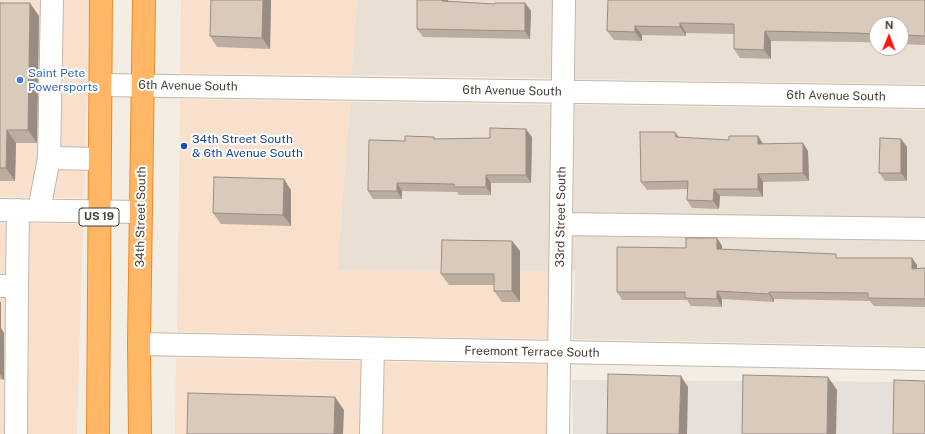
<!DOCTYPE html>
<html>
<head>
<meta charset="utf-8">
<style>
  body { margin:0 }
  #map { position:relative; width:925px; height:434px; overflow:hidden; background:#f4ede4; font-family:"Public Sans",sans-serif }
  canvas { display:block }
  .north { position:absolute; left:869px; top:16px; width:40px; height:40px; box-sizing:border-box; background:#fff; border:1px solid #b5b1ad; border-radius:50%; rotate:1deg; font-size:11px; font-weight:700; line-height:16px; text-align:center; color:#473d33 }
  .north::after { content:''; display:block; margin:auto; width:14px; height:18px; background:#ff1511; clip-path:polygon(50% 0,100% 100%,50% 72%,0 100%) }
</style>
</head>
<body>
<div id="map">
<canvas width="925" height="434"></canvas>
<div class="north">N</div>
</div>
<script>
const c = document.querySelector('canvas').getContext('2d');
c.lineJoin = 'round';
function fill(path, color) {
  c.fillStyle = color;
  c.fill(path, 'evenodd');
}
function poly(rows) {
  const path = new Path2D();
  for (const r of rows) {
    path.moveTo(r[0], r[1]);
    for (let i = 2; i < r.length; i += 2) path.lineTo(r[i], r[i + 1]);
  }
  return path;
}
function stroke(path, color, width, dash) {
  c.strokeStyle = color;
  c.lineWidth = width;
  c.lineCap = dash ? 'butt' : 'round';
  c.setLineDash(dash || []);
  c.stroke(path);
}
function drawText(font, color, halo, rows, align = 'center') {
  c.font = font + ' "Public Sans",sans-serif';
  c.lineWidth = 4;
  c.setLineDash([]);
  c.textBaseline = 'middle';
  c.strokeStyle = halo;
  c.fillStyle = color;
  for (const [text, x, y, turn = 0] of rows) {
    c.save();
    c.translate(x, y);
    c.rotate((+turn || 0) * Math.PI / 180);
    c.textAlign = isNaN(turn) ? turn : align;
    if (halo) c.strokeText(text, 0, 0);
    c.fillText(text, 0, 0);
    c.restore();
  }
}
const residential = poly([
  [357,0,553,0,551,78,351,75],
  [576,0,925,0,925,84,575,79],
  [877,24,901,24,901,48,877,48],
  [350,102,551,105,549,271,337,270],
  [575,105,925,110,925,346,573,339,575,271,572,271]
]);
const commercial = poly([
  [0,0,89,0,84,198,0,197],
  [181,0,357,0,351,75,180,73],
  [180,99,350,102,337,270,549,271,548,339,177,332],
  [0,223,83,224,77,434,0,434],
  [176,358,548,365,547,434,175,434]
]);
const industrial = poly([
  [572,380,925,382,925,434,573,434]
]);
const minor = poly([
  [100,85,925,97],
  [49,158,99,159],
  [0,210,141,212],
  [39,210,49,158,52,0],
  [561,224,925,229],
  [0,286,17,286,18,210],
  [139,344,925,359],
  [16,434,17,286],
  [371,434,373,349],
  [558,434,564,0]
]);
const highway = poly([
  [98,434,101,0],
  [140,434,139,344,144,0]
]);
const wall = poly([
  [211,0,271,0,270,49,217,47,210,36],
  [608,0,925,0,925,45,901,44,901,24,877,24,877,43,862,42,771,41,771,59,740,58,734,49,734,34,686,33,686,36,642,35,642,41,614,40,607,31],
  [448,2,495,4,525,3,531,11,530,39,423,37,417,29],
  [0,3,39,16,37,143,16,143,15,181,0,181],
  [758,136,763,144,808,151,809,181,763,182,763,197,720,196,719,209,692,208,687,200,687,189,647,190,641,182,679,137,729,140],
  [532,137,531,183,491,183,491,195,459,195,457,192,402,191,402,199,373,199,368,191,405,141],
  [901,139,907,147,907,181,885,181,879,173],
  [291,190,291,226,221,224,213,213],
  [717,238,722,246,722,249,838,258,917,265,917,269,925,268,925,307,874,306,870,301,774,299,774,302,722,299,722,307,691,306,687,300,622,300,617,292,686,248],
  [512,241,520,251,520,302,502,302,494,291,494,285,449,285,441,274],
  [0,301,1,303,1,328,4,333,4,380,0,379]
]);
const shadedWall = poly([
  [263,0,271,0,270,49,262,38],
  [442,0,448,0,448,9,442,1],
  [30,3,39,16,37,143,28,130],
  [525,3,531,11,530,39,525,31],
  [680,23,686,33,686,36,680,27],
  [635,26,642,35,642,41,635,32],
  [765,31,771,41,771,59,764,50],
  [526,129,532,137,531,183,526,175],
  [7,130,16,143,15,181,6,168],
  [675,132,681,140,676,137],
  [758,136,763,144,763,152,758,144],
  [901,139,907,147,907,181,901,173],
  [803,143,808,151,809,181,803,173],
  [758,174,763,182,763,197,758,189],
  [486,175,491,183,491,195,486,187],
  [284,179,291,190,291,226,283,215],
  [397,183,402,191,402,199,397,191],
  [714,189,720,196,719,209,713,201],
  [717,238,722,246,722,257,717,249],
  [512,241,520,251,520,302,512,291],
  [912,258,917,265,917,277,912,269],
  [717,291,722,299,722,307,717,299],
  [769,292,774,299,774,302,769,294],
  [0,301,1,303,1,328,4,333,4,380,0,374],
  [681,376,688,387,687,434,679,434],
  [828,377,837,390,836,434,827,434],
  [335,397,344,410,343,434,334,434]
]);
const building = poly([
  [211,0,263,0,262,38,210,36,211,0],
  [417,0,442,0,442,1,495,4,495,3,525,3,525,31,417,29,417,0],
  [608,0,925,0,925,36,901,35,901,24,877,24,877,34,855,33,765,31,764,50,734,49,734,24,680,23,680,27,635,26,635,32,607,31,608,0],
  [0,3,30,3,28,130,7,130,6,168,0,168,0,3],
  [490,128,526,129,526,175,486,175,486,187,454,187,454,184,397,183,397,191,368,191,369,140,405,141,405,136,434,137,434,139,490,138,490,128],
  [640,132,675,132,676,137,729,140,729,136,758,136,758,144,803,143,803,173,758,174,758,189,714,189,713,201,687,200,688,181,641,182,640,132],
  [880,138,901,139,901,173,879,173,880,138],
  [214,177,284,179,283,215,213,213,214,177],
  [686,238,717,238,717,249,836,254,836,258,912,258,912,269,925,268,925,299,868,298,868,293,769,292,769,294,717,291,717,299,685,298,685,292,617,292,617,247,686,248,686,238],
  [442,240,512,241,512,291,494,291,494,274,441,274,442,240],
  [608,374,681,376,679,434,607,434,608,374],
  [743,375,828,377,827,434,742,434,743,375],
  [894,380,925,381,925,434,893,434,894,380],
  [188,393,335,397,334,434,187,434,188,393]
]);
const markers = [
  [20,80,4,"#3f7fe0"],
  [184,146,4,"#1a4fb4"]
];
const shields = [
  [99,217,40]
];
const shieldNames = [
  ["US 19",99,217]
];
const shopNames = [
  ["Saint Pete",28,73],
  ["Powersports",28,87]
];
const streetNames = [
  ["6th Avenue South",188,86,1],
  ["6th Avenue South",512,91,1],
  ["6th Avenue South",836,96,1],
  ["34th Street South",141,217,-89],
  ["33rd Street South",561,217,-89],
  ["Freemont Terrace South",532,352,1]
];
const transitNames = [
  ["34th Street South",192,139],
  ["& 6th Avenue South",192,153]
];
fill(residential, '#e9dfd2');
fill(commercial, '#f9e0cd');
fill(industrial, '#e6dfda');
stroke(minor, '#c4b7a9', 24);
stroke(highway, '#ef8924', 24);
stroke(minor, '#fff', 22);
stroke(highway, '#ffb765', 22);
fill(wall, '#bbaea1');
fill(shadedWall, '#998d83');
fill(building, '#dacabb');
stroke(building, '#998d83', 1);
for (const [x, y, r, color] of markers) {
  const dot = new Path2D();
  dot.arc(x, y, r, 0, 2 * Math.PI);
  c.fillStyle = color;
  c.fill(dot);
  stroke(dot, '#fff', 1.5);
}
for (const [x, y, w] of shields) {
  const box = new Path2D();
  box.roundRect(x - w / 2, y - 9, w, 18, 3);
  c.fillStyle = '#fff';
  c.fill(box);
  stroke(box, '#473d33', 1);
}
drawText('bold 11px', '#473d33', null, shieldNames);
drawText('12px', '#366cbe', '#fff', shopNames, 'left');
drawText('12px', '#473d33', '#fff', streetNames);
drawText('12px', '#164399', '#fff', transitNames, 'left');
</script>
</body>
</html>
